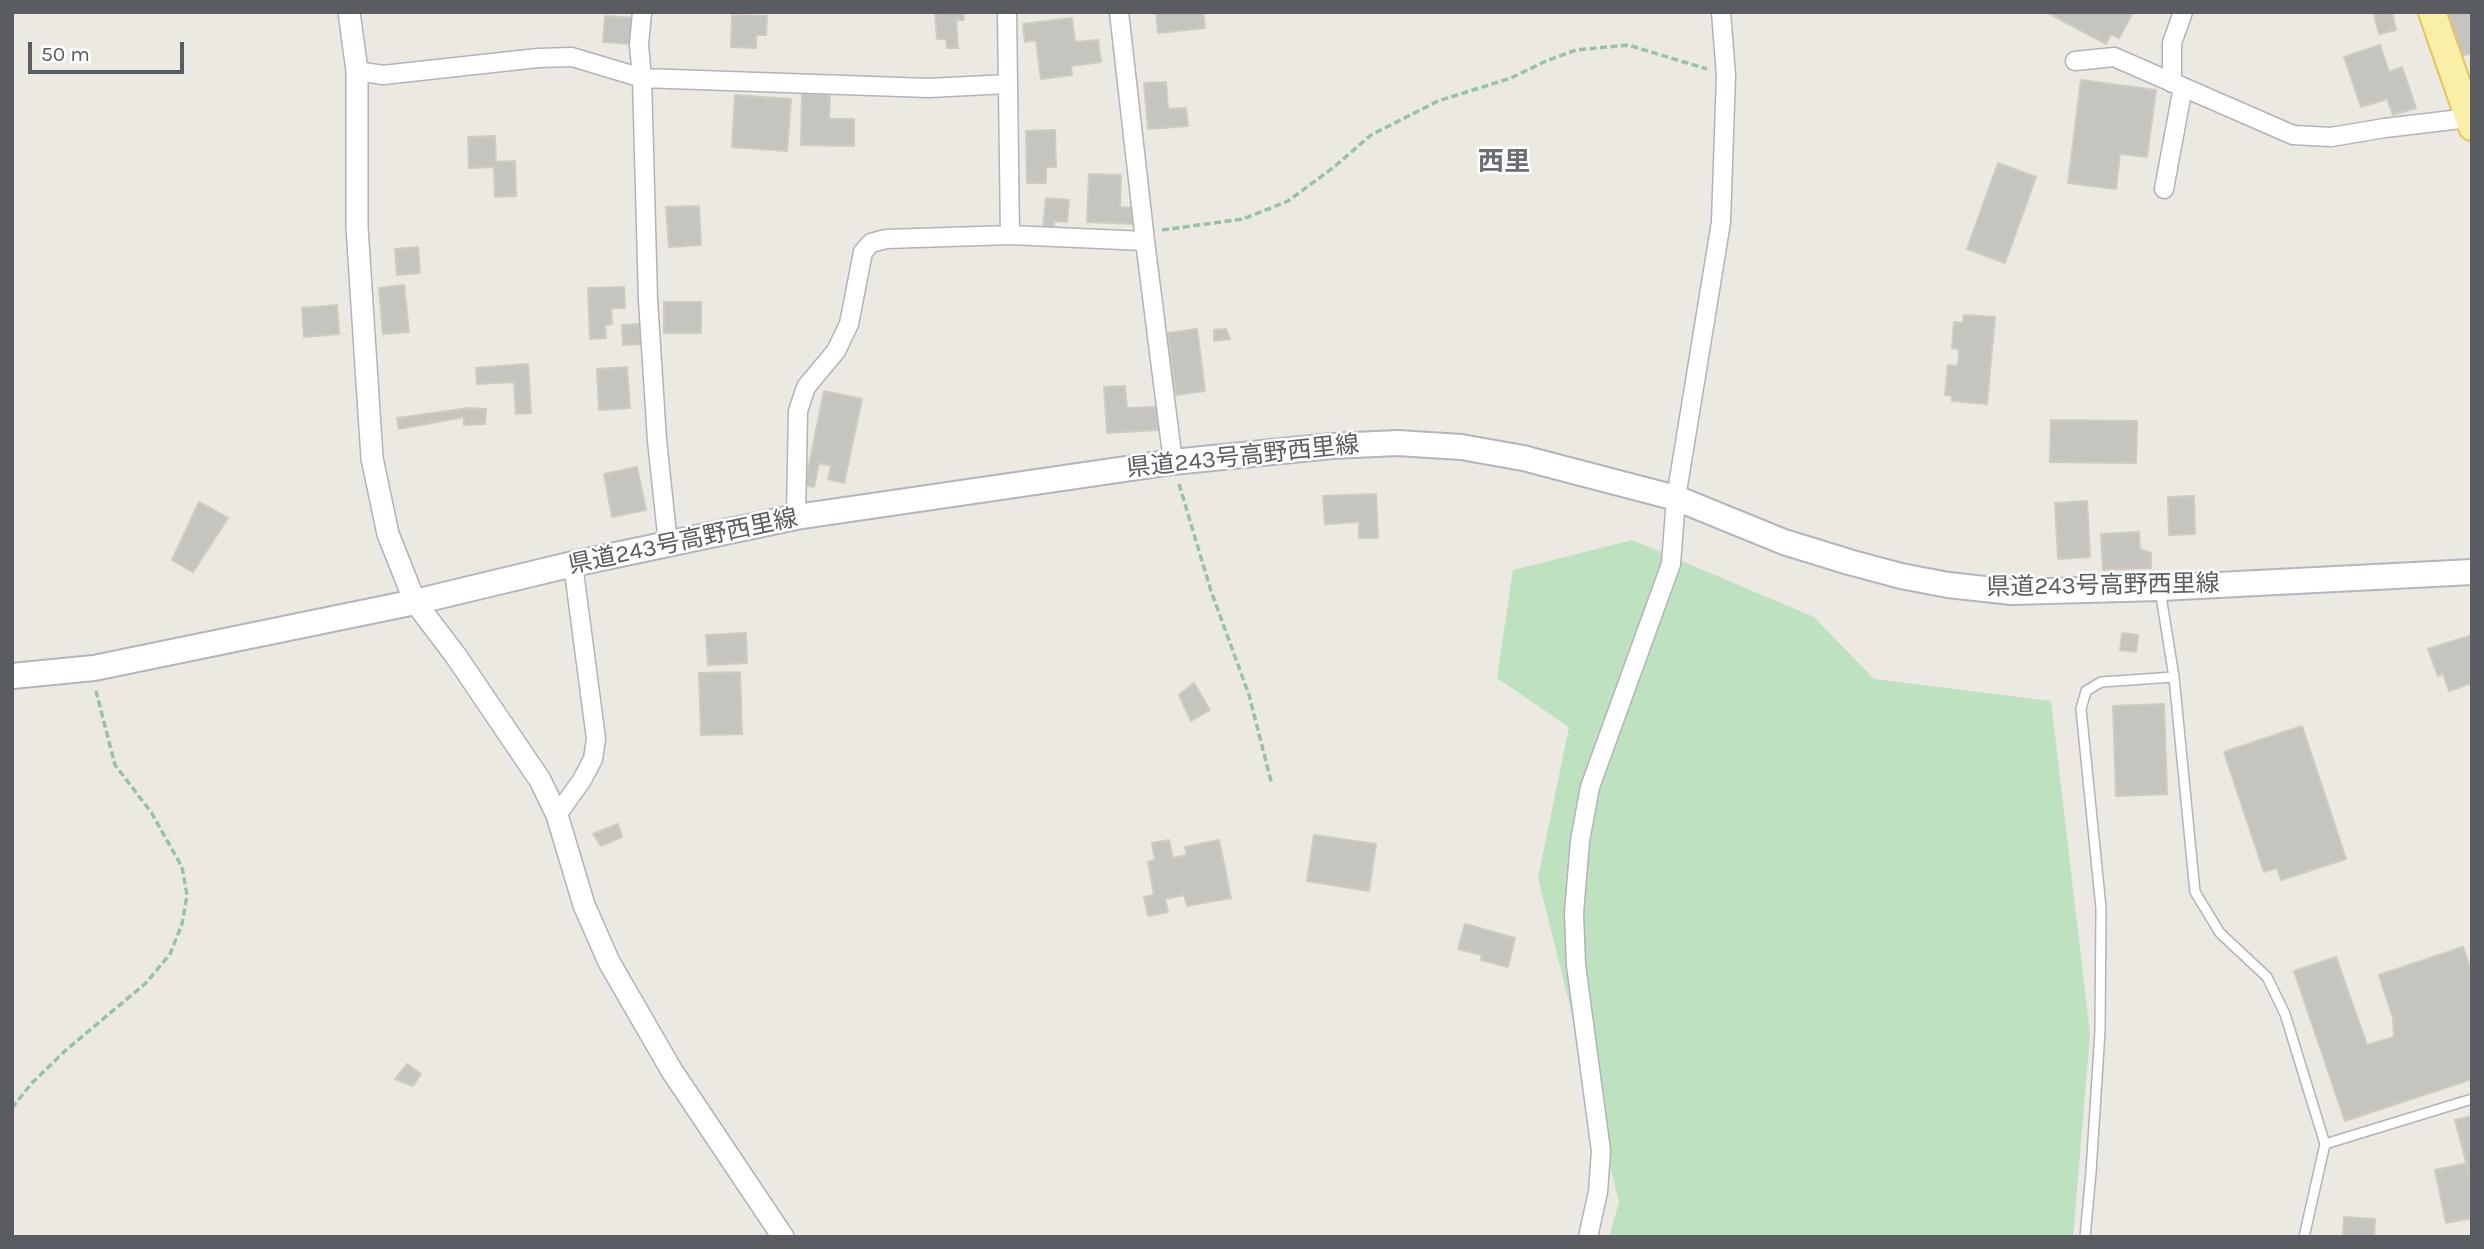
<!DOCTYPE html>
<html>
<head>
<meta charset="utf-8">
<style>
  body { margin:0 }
  #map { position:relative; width:2484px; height:1249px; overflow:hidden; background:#ebe9e1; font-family:Karla,sans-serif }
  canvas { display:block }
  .frame { position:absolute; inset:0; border:14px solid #595c61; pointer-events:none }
  .scale { position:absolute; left:28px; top:42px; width:156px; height:32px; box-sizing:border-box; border:4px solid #595c61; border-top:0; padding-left:9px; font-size:21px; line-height:24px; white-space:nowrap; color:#595c61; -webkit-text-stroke:5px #fff; paint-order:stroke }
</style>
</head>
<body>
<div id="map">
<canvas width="2484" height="1249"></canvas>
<div class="frame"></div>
<div class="scale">50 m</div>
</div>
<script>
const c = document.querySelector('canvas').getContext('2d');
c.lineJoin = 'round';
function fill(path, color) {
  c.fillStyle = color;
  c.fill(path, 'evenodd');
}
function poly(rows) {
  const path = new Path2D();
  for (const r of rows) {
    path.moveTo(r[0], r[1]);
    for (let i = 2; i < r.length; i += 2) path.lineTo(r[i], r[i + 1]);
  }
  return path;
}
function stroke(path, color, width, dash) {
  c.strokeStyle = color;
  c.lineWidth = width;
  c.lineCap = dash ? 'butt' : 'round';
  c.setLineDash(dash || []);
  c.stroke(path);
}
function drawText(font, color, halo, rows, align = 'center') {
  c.font = font + ' Karla,"Noto Sans JP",sans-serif';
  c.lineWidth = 5;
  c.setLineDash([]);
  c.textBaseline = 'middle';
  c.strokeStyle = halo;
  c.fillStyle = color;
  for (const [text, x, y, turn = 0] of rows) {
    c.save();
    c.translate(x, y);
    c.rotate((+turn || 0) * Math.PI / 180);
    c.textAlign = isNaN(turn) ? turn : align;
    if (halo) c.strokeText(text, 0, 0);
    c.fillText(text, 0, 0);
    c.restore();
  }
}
const green = poly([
  [1632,540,1814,617,1874,679,2051,701,2090,1034,2073,1237,1609,1237,1619,1202,1538,878,1569,727,1497,678,1513,570]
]);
const building = poly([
  [935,12,963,12,964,20,956,20,958,48,947,48,946,39,937,39,935,12],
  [1156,12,1203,12,1205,28,1158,33,1156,12],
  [2046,12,2133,12,2119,38,2111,34,2106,44,2046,12],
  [2392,12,2396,30,2379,34,2374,14,2392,12],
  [2449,12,2472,12,2472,53,2457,57,2444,14,2449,12],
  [732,15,767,16,766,35,756,35,756,48,731,47,732,15],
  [605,16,634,18,632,44,603,42,605,16],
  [1072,18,1075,42,1098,40,1101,62,1071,66,1072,75,1041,79,1036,40,1025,42,1023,24,1072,18],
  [2380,45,2389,72,2402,67,2416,108,2393,115,2387,99,2361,107,2344,57,2380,45],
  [2081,80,2156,90,2147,157,2120,154,2116,189,2068,183,2081,80],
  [1166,82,1168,109,1186,108,1188,126,1148,129,1144,83,1166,82],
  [802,94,830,95,829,119,854,119,854,146,801,145,802,94],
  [735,95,791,99,787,151,732,147,735,95],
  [1055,130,1056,167,1046,167,1046,183,1027,183,1026,131,1055,130],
  [495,136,496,162,515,161,516,196,495,197,494,167,469,168,468,137,495,136],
  [1998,163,2036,177,2005,263,1967,249,1998,163],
  [1089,174,1121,175,1120,207,1135,208,1135,224,1087,222,1089,174],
  [1046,198,1069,200,1067,222,1054,221,1054,228,1043,227,1046,198],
  [699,206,701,245,669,247,666,207,699,206],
  [418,247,420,273,397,275,395,249,418,247],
  [404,285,409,332,383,334,379,288,404,285],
  [624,287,625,308,611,308,612,324,605,325,606,338,590,339,588,288,624,287],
  [664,302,701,302,701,333,664,333,664,302],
  [337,305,339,334,304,337,302,308,337,305],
  [1964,315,1995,317,1987,404,1952,401,1952,396,1945,395,1948,365,1958,366,1959,349,1952,348,1954,322,1963,323,1964,315],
  [640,324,641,344,623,345,622,325,640,324],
  [1197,329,1205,391,1176,395,1168,333,1197,329],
  [1226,329,1230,339,1214,341,1214,330,1226,329],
  [528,364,531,413,516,414,514,382,477,384,476,368,528,364],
  [627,367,630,408,599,410,597,369,627,367],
  [1125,386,1127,408,1156,407,1158,430,1107,433,1104,387,1125,386],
  [824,391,862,399,844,483,828,479,831,466,819,463,814,487,805,485,824,391],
  [469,408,486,409,485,424,464,425,464,417,399,429,397,418,469,408],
  [2051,420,2137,421,2136,463,2050,462,2051,420],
  [637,467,646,510,612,517,604,474,637,467],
  [1376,494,1378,538,1359,538,1359,522,1325,524,1323,496,1376,494],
  [2194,496,2195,534,2169,535,2168,497,2194,496],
  [2087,501,2090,557,2058,559,2055,503,2087,501],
  [199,502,228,518,193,572,172,560,199,502],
  [2139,532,2140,549,2151,553,2151,568,2103,570,2101,534,2139,532],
  [746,633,747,663,708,665,706,635,746,633],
  [2122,633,2138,635,2136,652,2120,650,2122,633],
  [2472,635,2472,683,2449,691,2443,674,2438,676,2428,649,2472,635],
  [740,672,742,734,701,735,699,673,740,672],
  [1194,683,1210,710,1191,721,1179,695,1194,683],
  [2164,704,2167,794,2116,796,2113,706,2164,704],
  [2302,726,2346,859,2281,880,2277,868,2264,872,2224,752,2302,726],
  [618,824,622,837,601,846,593,834,618,824],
  [1314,835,1376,844,1369,891,1307,881,1314,835],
  [1169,840,1173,858,1187,855,1185,847,1219,840,1231,898,1187,906,1184,895,1165,899,1168,912,1148,916,1144,897,1154,895,1148,862,1155,860,1152,843,1169,840],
  [1465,924,1515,938,1508,967,1481,960,1482,955,1458,949,1465,924],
  [2463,947,2472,973,2472,1079,2345,1121,2294,971,2336,957,2367,1045,2394,1037,2393,1018,2379,975,2463,947],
  [407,1064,421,1074,413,1086,395,1079,407,1064],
  [2472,1116,2472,1185,2455,1120,2472,1116],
  [2467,1163,2472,1186,2472,1218,2446,1223,2435,1170,2467,1163],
  [2344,1217,2375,1219,2374,1237,2343,1236,2344,1217]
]);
const path = poly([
  [1162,230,1243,219,1288,201,1334,167,1371,135,1438,101,1511,78,1546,61,1576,50,1628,45,1707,69],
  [1179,484,1211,591,1249,695,1272,785],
  [12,1108,31,1084,66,1050,146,983,170,954,182,924,187,895,182,867,151,812,115,765,96,691]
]);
const service = poly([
  [2160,590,2174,677,2195,892,2220,933,2267,977,2285,1014,2325,1144,2304,1237],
  [2325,1144,2472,1099],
  [2085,1237,2091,1172,2100,1031,2101,908,2081,709,2086,691,2101,682,2174,677]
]);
const minor = poly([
  [642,12,639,45,642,78,648,300,657,440,668,544],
  [1007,12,1010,235],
  [1119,12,1145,241,1173,462],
  [2075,61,2114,57,2293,135,2331,137,2385,128,2469,118],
  [357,71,383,75,538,58,572,57,642,78,929,88,1008,84],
  [2172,83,2172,43,2183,12],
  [2164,189,2183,87],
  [796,517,798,411,806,387,836,351,849,324,863,252,871,243,886,239,1010,235,1145,241],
  [557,815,582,780,593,759,596,739,573,564],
  [1588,1237,1598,1192,1601,1151,1576,965,1574,913,1580,841,1590,787,1671,564,1676,498,1721,222,1726,75,1721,12]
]);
const tertiary = poly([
  [349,12,357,71,357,227,372,458,388,534,415,602,456,656,540,780,557,815,584,905,609,962,672,1071,783,1237]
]);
const secondary = poly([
  [12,676,94,668,415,602,573,564,796,517,1173,462,1332,446,1398,443,1461,447,1523,458,1676,498,1784,542,1849,562,1901,576,1948,585,2012,592,2160,588,2472,572]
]);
const primary = poly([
  [2432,12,2472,127]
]);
const streetNames = [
  ["県道243号高野西里線",1243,457,-6],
  ["県道243号高野西里線",683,542,-12],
  ["県道243号高野西里線",2103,586,-1]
];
const neighbourhoodNames = [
  ["西里",1504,163]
];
fill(green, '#bee2bf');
fill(building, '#c6c4be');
stroke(building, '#d0cbbf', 2);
stroke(service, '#b1b3b8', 12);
stroke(minor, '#b1b3b8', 21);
stroke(tertiary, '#b1b3b8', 24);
stroke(secondary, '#b2b5bb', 28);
stroke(primary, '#e8c55d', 30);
stroke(path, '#98c2a5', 3.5, [7, 3.5]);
stroke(service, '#fff', 9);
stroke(minor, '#fff', 18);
stroke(tertiary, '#fff', 21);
stroke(secondary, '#fff', 24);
stroke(primary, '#faefa7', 26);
drawText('24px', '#595c61', '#fff', streetNames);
drawText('bold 26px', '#6a6e73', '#fff', neighbourhoodNames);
</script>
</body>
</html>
